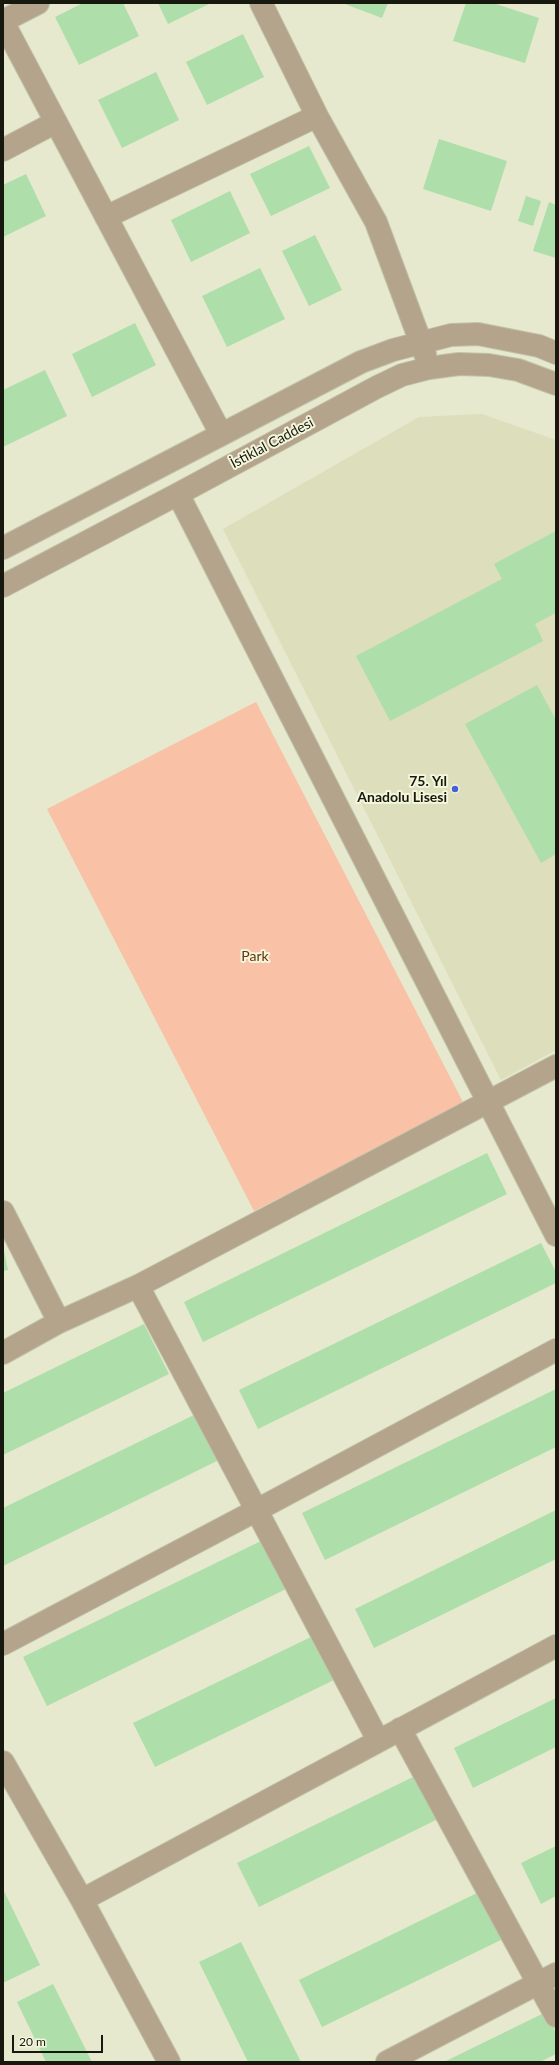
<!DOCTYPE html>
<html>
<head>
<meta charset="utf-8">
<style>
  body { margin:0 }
  #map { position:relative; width:559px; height:2065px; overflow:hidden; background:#e6e9ce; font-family:Lato,sans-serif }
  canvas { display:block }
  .frame { position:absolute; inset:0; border:4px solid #17180e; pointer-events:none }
  .scale { position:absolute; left:12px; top:2035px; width:91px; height:18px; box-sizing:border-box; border:2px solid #17180e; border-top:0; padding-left:5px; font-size:12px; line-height:14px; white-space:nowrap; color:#17180e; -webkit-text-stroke:3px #f3f6db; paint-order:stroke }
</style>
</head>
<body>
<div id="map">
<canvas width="559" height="2065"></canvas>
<div class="frame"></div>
<div class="scale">20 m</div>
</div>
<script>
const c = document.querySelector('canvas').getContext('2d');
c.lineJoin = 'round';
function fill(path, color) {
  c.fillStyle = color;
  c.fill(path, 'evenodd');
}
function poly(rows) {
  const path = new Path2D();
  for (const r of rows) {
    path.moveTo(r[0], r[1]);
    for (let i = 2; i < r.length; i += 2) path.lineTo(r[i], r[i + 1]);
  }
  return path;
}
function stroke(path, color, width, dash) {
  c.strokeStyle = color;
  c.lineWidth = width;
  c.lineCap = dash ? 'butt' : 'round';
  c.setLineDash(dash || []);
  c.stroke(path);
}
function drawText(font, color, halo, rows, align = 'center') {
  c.font = font + ' Lato,sans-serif';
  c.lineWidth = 4;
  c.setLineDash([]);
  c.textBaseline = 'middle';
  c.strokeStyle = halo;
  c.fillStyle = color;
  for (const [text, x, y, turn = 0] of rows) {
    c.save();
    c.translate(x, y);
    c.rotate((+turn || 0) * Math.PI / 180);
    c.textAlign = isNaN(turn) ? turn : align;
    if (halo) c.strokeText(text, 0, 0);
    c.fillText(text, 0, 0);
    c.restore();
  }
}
const built = poly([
  [482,414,556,440,556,1050,501,1080,223,529,419,417]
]);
const green = poly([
  [256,702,464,1104,254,1211,47,809]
]);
const building = poly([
  [83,3,123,3,139,36,79,65,55,17],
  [158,3,211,3,168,24],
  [342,3,388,3,382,18],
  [466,3,493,3,539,18,525,63,453,41],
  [243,34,264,77,207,105,186,62],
  [156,72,179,120,122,148,98,100],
  [439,139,507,161,491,211,423,189],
  [309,146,330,188,271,216,250,174],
  [26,174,46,216,3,237,3,185],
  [230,191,250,233,191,262,171,220],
  [526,196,541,201,533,226,518,221],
  [549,202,556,205,556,258,533,251],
  [315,235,342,290,309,306,282,251],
  [260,268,285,319,227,347,202,296],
  [135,323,156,365,92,397,72,354],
  [45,370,67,416,3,447,3,390],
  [556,531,556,613,535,624,543,641,390,721,356,656,502,579,494,564],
  [537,685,556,720,556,854,541,863,465,724],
  [487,1153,507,1194,203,1342,184,1302],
  [541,1243,556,1272,556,1283,258,1429,239,1390],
  [3,1246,8,1270,3,1271],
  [144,1324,169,1374,3,1455,3,1393],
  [556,1389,556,1447,325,1560,302,1513],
  [196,1414,219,1460,3,1566,3,1508],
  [556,1510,556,1559,374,1648,355,1609],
  [263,1540,286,1589,47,1706,23,1657],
  [315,1635,336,1679,155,1767,133,1723],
  [556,1698,556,1747,473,1788,454,1748],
  [417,1775,438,1819,259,1907,237,1863],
  [556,1846,556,1896,541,1904,521,1863],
  [3,1889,40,1965,3,1983],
  [479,1892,503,1939,322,2027,299,1980],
  [241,1942,301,2062,248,2062,199,1962],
  [53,1984,92,2062,46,2062,17,2002],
  [546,2012,556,2033,556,2054,540,2062,444,2062]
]);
const minor = poly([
  [261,3,317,116,376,222,425,354],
  [3,21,38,3],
  [3,22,221,434],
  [3,150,56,122],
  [106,217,317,116],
  [178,494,556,1235],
  [3,548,361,362,393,350,451,335,478,334,539,346,556,353],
  [3,586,178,494,377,387,402,375,429,368,459,364,489,365,518,370,556,384],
  [3,1212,59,1322],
  [138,1286,378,1740],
  [3,1353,59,1322,138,1286,556,1066],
  [3,1644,257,1510,556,1350],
  [400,1729,556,2016],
  [3,1762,82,1900,169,2062],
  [82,1900,556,1646],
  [387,2062,556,1974]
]);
const markers = [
  [455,789,4,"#4661d5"]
];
const streetNames = [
  ["İstiklal Caddesi",272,443,-28]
];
const poiNames = [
  ["75. Yıl",447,781],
  ["Anadolu Lisesi",447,797]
];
const parkNames = [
  ["Park",255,956]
];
fill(built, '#dcdebc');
fill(green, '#f9c1a5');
fill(building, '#aedeaa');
stroke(minor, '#c1c3ab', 24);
stroke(minor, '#b4a48c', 22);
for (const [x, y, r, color] of markers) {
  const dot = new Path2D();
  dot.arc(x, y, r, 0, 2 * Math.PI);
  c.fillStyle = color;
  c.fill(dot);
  stroke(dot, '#f3f6db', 1.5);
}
drawText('14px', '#17180e', '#f3f6db', streetNames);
drawText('bold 14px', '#17180e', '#f3f6db', poiNames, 'right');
drawText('14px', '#69300d', '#f3f6db', parkNames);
</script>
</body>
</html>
